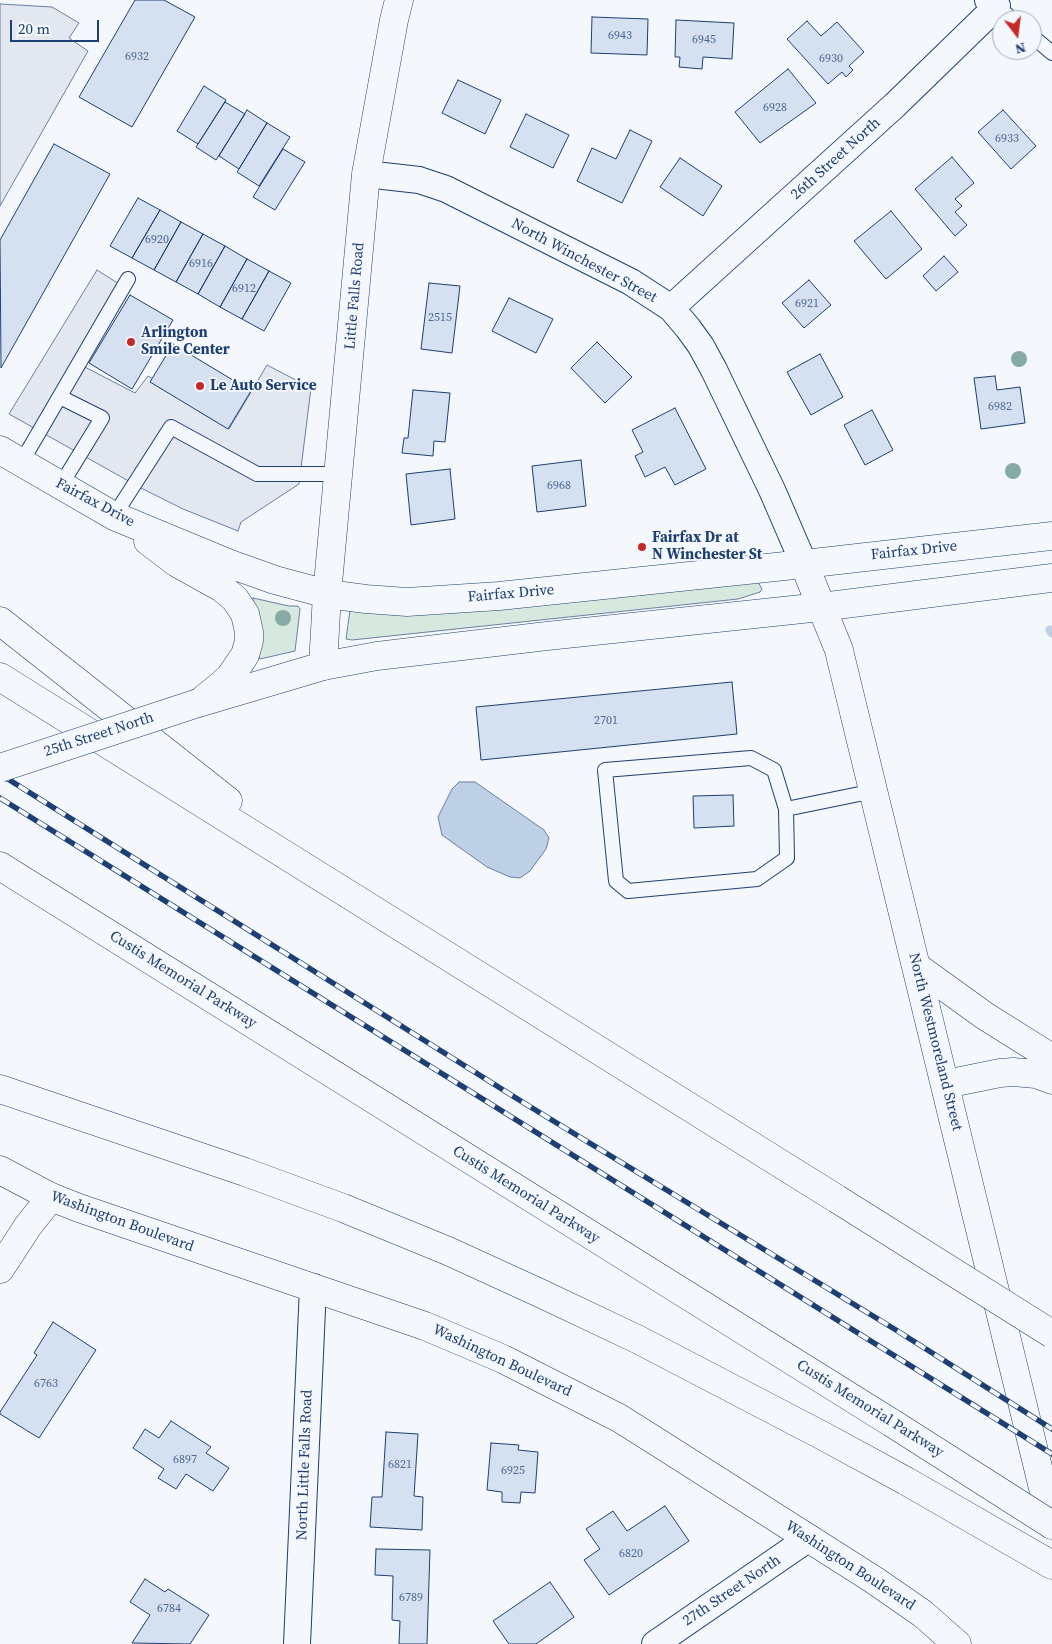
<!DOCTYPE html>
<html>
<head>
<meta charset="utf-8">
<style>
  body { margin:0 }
  #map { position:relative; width:1052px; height:1644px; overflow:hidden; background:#f4f7fb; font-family:"Source Serif 4",serif }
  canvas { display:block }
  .north { position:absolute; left:992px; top:10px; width:50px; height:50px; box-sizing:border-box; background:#f4f7fb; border:1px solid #9eadc5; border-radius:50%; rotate:165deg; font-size:14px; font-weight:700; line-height:20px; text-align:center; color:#1d3f73 }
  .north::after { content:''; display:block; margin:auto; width:18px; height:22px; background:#c62828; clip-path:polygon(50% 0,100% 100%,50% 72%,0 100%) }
  .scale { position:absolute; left:10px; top:20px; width:89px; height:22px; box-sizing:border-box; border:2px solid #1d3f73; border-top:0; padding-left:6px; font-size:15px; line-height:18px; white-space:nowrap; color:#1d3f73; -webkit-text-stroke:4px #f4f7fb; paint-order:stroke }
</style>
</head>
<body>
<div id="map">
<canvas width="1052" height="1644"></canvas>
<div class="north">N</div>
<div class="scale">20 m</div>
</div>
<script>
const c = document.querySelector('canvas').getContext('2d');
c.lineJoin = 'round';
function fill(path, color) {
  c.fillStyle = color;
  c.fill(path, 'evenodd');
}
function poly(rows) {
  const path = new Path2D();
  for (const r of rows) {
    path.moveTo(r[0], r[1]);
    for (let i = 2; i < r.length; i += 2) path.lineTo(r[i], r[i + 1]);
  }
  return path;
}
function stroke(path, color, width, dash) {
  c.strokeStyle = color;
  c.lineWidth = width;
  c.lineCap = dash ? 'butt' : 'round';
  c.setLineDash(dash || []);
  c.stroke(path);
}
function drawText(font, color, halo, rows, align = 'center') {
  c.font = font + ' "Source Serif 4",serif';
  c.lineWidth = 4;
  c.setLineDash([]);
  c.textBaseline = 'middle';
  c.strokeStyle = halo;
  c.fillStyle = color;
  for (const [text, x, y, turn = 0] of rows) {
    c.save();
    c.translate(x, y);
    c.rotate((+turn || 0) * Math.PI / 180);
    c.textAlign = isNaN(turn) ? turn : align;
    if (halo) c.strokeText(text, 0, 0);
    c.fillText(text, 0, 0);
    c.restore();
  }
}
const green = poly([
  [758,582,762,589,760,592,738,599,352,640,346,639,350,610,758,582],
  [253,598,289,606,298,606,300,609,295,651,260,659,259,658,259,613,253,600,253,598]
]);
const parking = poly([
  [0,4,52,7,79,23,69,38,88,51,0,206,0,4],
  [97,270,124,287,79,364,135,393,148,376,201,406,198,411,229,429,267,365,311,388,299,484,241,522,238,531,183,509,141,488,9,414,97,270]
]);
const water = poly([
  [459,782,475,782,544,830,549,838,546,849,530,871,520,878,510,877,487,867,442,835,438,817,452,789,459,782]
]);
const stream = poly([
  [1050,630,1052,633]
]);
const building = poly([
  [135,0,164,0,195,17,132,127,79,97,135,0],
  [592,17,648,19,647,55,591,53,592,17],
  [676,20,734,23,732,59,703,57,702,69,679,67,680,57,675,57,676,20],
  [807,21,821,36,837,22,864,52,849,66,853,70,846,77,842,72,828,84,787,39,807,21],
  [788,69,816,103,760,143,735,112,788,69],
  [458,80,501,100,485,134,442,113,458,80],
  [204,86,226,100,198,144,177,131,204,86],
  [225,102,245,114,216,160,196,147,225,102],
  [247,110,267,123,239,169,219,156,247,110],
  [1003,110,1036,146,1011,169,978,132,1003,110],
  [526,114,569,135,553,168,510,147,526,114],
  [267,123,290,137,259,186,237,172,267,123],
  [630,130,652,141,622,203,577,181,592,148,616,159,630,130],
  [54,144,110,174,1,368,0,240,54,144],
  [283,149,305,162,275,210,253,197,283,149],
  [952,157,974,183,955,199,962,206,955,212,967,225,955,236,915,189,952,157],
  [680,158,722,186,703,216,660,187,680,158],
  [138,198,160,210,132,258,110,246,138,198],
  [160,210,181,222,154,270,132,258,160,210],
  [891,211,922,249,886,279,854,241,891,211],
  [181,222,203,234,176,282,154,270,181,222],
  [203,234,225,246,198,294,176,282,203,234],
  [225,246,247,259,220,307,198,294,225,246],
  [944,256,958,272,936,291,923,276,944,256],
  [247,259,269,271,242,319,220,307,247,259],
  [269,271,291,283,264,331,242,319,269,271],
  [809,280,831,305,804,328,782,303,809,280],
  [429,283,460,286,452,353,421,349,429,283],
  [130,295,173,320,132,389,89,363,130,295],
  [509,298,553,319,536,353,492,331,509,298],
  [597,342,632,377,605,403,571,368,597,342],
  [173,344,251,391,228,429,150,382,173,344],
  [820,354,843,397,811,415,787,372,820,354],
  [995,376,997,390,1020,387,1025,423,981,429,974,378,995,376],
  [413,390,450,393,445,442,434,441,433,456,402,453,404,438,408,438,413,390],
  [675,408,706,469,675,485,665,467,645,477,635,456,643,452,632,430,675,408],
  [872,410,893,450,865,465,844,425,872,410],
  [581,460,586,506,537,512,532,466,581,460],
  [450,469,455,519,411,525,406,474,450,469],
  [732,682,737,734,481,760,476,707,732,682],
  [733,795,734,826,694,828,693,796,733,795],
  [53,1322,96,1350,39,1438,0,1414,0,1412,37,1355,34,1353,53,1322],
  [171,1421,211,1447,206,1453,229,1468,213,1491,186,1474,176,1489,158,1478,164,1469,133,1448,145,1429,159,1438,171,1421],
  [386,1432,418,1434,414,1496,423,1497,422,1530,370,1527,372,1497,382,1497,386,1432],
  [491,1443,519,1445,518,1450,538,1452,535,1493,521,1492,520,1503,502,1502,502,1492,487,1490,491,1443],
  [665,1506,689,1541,609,1595,584,1560,600,1549,586,1529,613,1511,627,1531,665,1506],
  [376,1549,430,1550,427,1644,399,1644,400,1621,392,1620,393,1576,375,1575,376,1549],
  [145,1579,165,1592,168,1589,209,1615,190,1644,132,1643,150,1615,130,1602,145,1579],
  [550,1582,574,1617,536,1644,509,1644,493,1621,550,1582]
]);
const service = poly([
  [997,6,1013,20],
  [1032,36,1052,53],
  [60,397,102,418,61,485],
  [21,463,128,279],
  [114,516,171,427,257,474,338,474],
  [786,809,787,858,757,879,628,891,616,881,605,770,751,758,774,770,786,809,874,791]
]);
const minor = poly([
  [366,174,419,180,446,189,631,282,671,308,688,328,701,346,714,370,772,490,804,564],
  [671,308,895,105,997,6,988,0],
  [297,1644,313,1287],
  [655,1644,809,1538]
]);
const tertiary = poly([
  [804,564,1052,536],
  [821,607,1052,578],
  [323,666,327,594,366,174,394,20,399,0],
  [0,1269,28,1226,51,1197]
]);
const secondary = poly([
  [0,450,114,516,230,564,275,580,327,594,366,599,407,602,499,596,804,564,839,650,842,663,1052,1525],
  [148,541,177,563,222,588,235,599,245,614,249,632,249,641,245,655,230,677,220,686,205,698],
  [198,703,323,666,377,656,547,636,821,607],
  [0,1170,51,1197,79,1208,425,1326,503,1359,619,1418,654,1440,874,1580,923,1614,957,1644]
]);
const motorway = poly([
  [0,621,228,801],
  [0,677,837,1199],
  [0,866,892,1423],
  [917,967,985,1016,1052,1058],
  [946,1084,1000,1073,1013,1072,1036,1074,1052,1080],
  [0,1089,245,1172,343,1208,448,1251,542,1294,639,1340,825,1437,906,1481,1052,1565]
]);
const rail = poly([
  [0,774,524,1103,896,1330,1052,1429],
  [0,798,1052,1454]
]);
const secondaryBridge = poly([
  [0,768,198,703]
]);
const motorwayBridge = poly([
  [837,1199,1052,1334],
  [892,1423,1052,1525]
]);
const trees = [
  [1019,359],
  [1013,471],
  [283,618]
];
const markers = [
  [131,342,5,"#c62828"],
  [200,386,5,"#c62828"],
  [642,547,5,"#c62828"]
];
const numberNames = [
  ["6943",620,36],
  ["6945",704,40],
  ["6932",137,57],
  ["6930",831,59],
  ["6928",775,108],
  ["6933",1007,139],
  ["6920",157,240],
  ["6916",201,264],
  ["6912",244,289],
  ["6921",807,304],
  ["2515",440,318],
  ["6982",1000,407],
  ["6968",559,486],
  ["2701",606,721],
  ["6763",46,1384],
  ["6897",185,1460],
  ["6821",400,1465],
  ["6925",513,1471],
  ["6820",631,1554],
  ["6789",411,1598],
  ["6784",169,1609]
];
const streetNames = [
  ["26th Street North",836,159,-42],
  ["North Winchester Street",584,261,28],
  ["Little Falls Road",355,296,-85],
  ["Fairfax Drive",95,503,28],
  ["Fairfax Drive",914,551,-6],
  ["Fairfax Drive",511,594,-5],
  ["25th Street North",99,735,-18],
  ["Custis Memorial Parkway",183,980,32],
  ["North Westmoreland Street",935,1042,76],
  ["Custis Memorial Parkway",526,1195,32],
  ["Washington Boulevard",122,1222,20],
  ["Washington Boulevard",502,1361,25],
  ["Custis Memorial Parkway",870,1409,32],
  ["North Little Falls Road",305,1465,-88],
  ["Washington Boulevard",850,1566,33],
  ["27th Street North",732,1591,-34]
];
const poiNames = [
  ["Arlington",141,333],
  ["Smile Center",141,350],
  ["Le Auto Service",210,386],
  ["Fairfax Dr at",652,538],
  ["N Winchester St",652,555]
];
fill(green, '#d7e8df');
stroke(green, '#687fa3', 1);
fill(parking, '#e3e8f0');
stroke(parking, '#687fa3', 1);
fill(water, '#bed0e5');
stroke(water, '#687fa3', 1);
stroke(stream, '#bed0e5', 9);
fill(building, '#d5e0f0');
stroke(building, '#1d3f73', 1);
stroke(service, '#1d3f73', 16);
stroke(minor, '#1d3f73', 28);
stroke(tertiary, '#1d3f73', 29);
stroke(secondary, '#1d3f73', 29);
stroke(motorway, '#1d3f73', 29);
stroke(service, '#f4f7fb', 14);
stroke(minor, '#f4f7fb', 26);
stroke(tertiary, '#f4f7fb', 28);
stroke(secondary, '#f4f7fb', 28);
stroke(motorway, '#f4f7fb', 28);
stroke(rail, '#1d3f73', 5.5);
stroke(rail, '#f4f7fb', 4, [11]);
stroke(secondaryBridge, '#1d3f73', 29, []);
stroke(motorwayBridge, '#1d3f73', 29, []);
stroke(secondaryBridge, '#f4f7fb', 28);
stroke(motorwayBridge, '#f4f7fb', 28);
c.fillStyle = '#86aba6';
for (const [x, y] of trees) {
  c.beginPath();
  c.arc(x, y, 8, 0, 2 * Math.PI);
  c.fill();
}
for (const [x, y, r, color] of markers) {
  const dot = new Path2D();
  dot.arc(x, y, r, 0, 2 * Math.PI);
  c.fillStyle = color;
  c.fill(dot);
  stroke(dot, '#f4f7fb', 2);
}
drawText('12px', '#4b6792', null, numberNames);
drawText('15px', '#1d3f73', '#f4f7fb', streetNames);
drawText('bold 15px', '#1d3f73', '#f4f7fb', poiNames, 'left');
</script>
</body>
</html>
